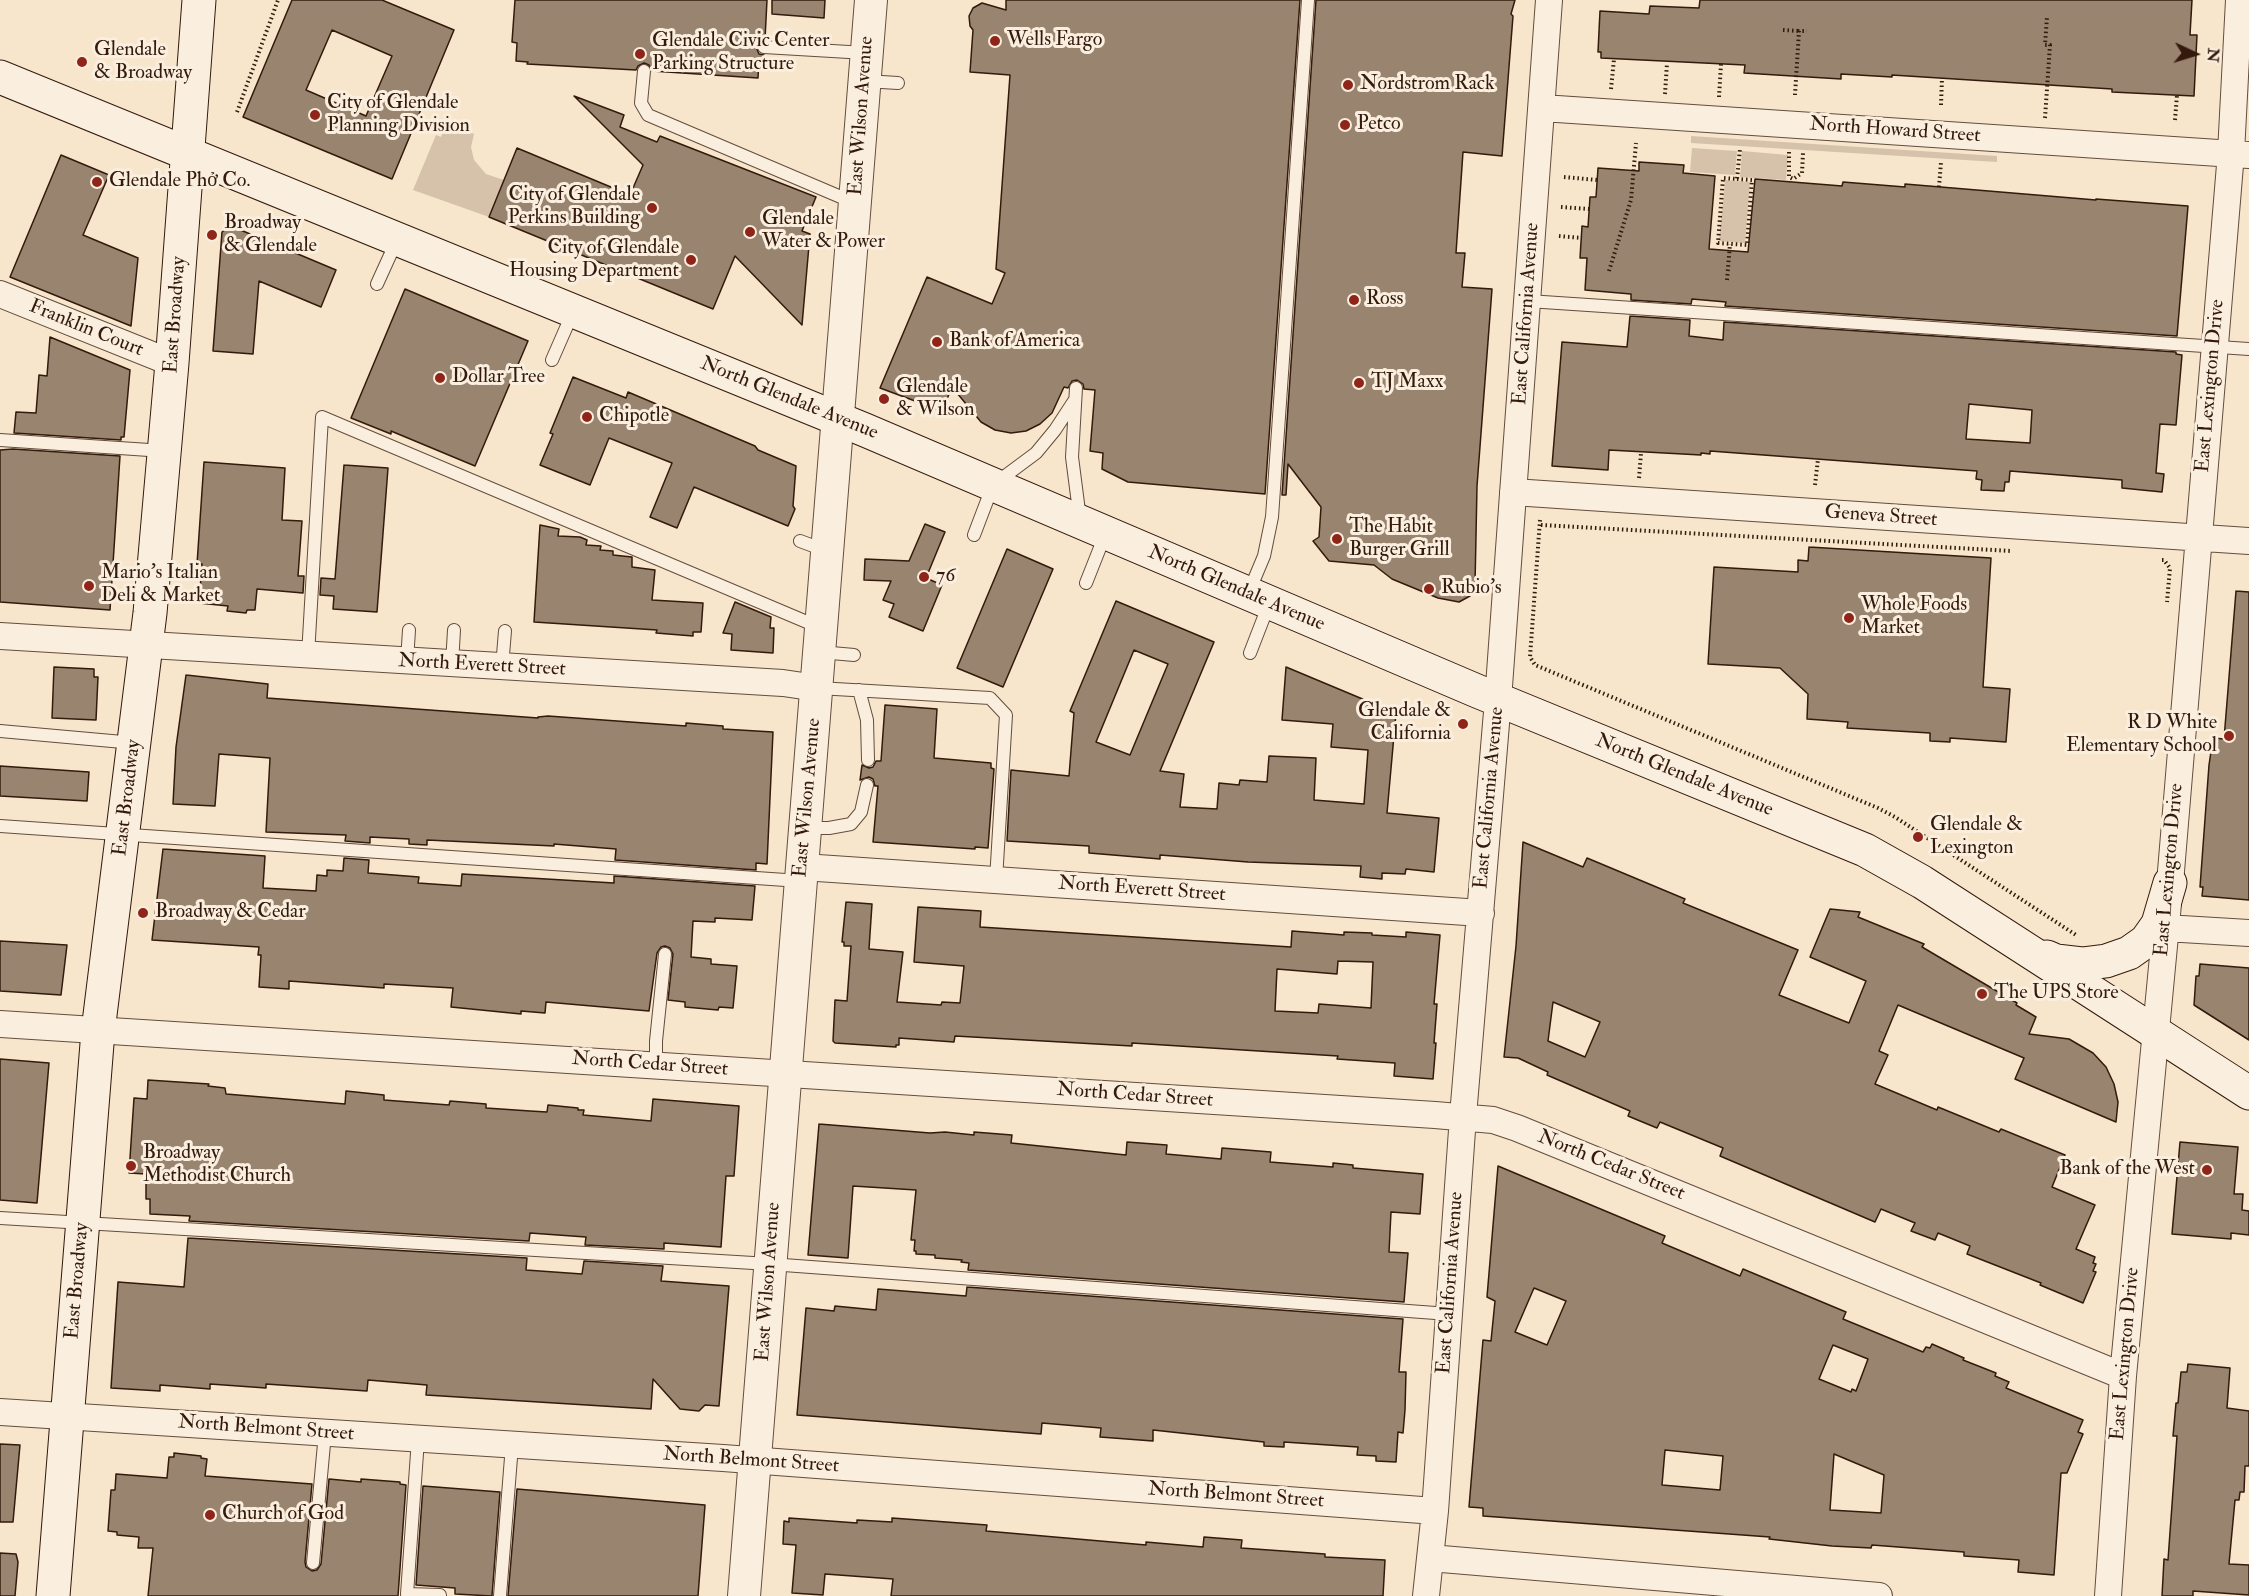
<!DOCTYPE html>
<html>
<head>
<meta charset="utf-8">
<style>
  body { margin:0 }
  #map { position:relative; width:2249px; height:1596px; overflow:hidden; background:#f7e5cc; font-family:"IM FELL Double Pica",serif }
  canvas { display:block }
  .north { position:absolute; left:2165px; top:24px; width:60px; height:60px; -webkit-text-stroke:4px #faeede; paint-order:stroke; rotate:94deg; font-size:16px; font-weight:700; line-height:24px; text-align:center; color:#331a0c }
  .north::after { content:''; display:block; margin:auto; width:21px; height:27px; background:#331a0c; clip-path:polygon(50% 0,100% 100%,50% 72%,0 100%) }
</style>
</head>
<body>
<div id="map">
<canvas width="2249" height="1596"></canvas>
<div class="north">N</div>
</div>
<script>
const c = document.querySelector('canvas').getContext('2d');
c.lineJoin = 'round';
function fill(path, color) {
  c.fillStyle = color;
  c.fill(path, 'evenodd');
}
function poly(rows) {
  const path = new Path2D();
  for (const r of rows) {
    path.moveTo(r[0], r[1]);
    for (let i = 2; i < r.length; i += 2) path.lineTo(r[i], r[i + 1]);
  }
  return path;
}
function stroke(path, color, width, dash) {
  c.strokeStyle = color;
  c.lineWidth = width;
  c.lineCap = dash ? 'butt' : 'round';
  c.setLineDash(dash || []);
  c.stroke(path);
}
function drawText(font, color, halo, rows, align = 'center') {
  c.font = font + ' "IM FELL Double Pica",serif';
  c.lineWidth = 6;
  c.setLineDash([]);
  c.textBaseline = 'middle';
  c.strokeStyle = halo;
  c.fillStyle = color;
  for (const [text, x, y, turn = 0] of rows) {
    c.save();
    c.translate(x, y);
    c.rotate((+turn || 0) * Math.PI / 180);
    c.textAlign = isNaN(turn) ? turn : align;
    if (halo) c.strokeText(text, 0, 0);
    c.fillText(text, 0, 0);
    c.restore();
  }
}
const green = poly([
  [457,126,474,134,471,147,474,160,486,174,504,180,489,217,413,190,436,135,441,137,443,132,448,134,450,130,455,132],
  [1691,136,1997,156,1997,162,1691,143],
  [1692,148,1737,151,1735,175,1690,172],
  [1742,151,1788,155,1786,180,1740,177],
  [1725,180,1750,182,1745,243,1719,241]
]);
const building = poly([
  [292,0,382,0,454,30,392,179,243,117,292,0],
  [332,30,392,56,366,116,306,90,332,30],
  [515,0,767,0,765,39,758,42,756,47,759,54,764,55,763,61,759,60,758,78,652,71,649,65,644,63,638,66,636,70,527,64,528,62,516,61,517,43,512,42,515,0],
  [772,0,825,0,824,18,772,14,772,0],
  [1006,0,1300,0,1265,494,1128,482,1102,469,1103,453,1090,451,1095,390,1084,389,1083,384,1077,380,1072,381,1068,388,1064,387,1052,413,1040,424,1026,431,1011,433,995,430,981,422,952,387,942,411,880,388,927,277,992,304,1005,273,996,269,1010,75,970,72,973,30,970,26,969,16,973,8,982,3,1006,10,1006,0],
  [1316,0,1515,0,1511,14,1513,16,1502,156,1463,152,1456,253,1465,253,1462,287,1492,289,1477,486,1475,585,1470,596,1459,602,1438,598,1392,579,1374,565,1329,561,1313,541,1319,537,1321,507,1288,464,1286,495,1282,495,1316,0],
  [1700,0,2192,0,2190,35,2197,35,2194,96,2112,92,2112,89,1892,75,1892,77,1841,74,1841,79,1744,73,1745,65,1601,58,1601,52,1598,52,1600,11,1649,14,1650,6,1699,8,1700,0],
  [574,96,624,115,620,127,657,142,660,136,816,197,802,231,810,234,802,325,735,256,713,309,489,217,517,148,630,195,643,165,574,96],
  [61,155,109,175,83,235,138,258,131,326,10,277,61,155],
  [1639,162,1684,165,1683,173,1715,176,1709,249,1748,252,1755,179,1842,186,1843,182,1905,187,1905,184,2096,200,2096,199,2188,206,2177,336,1725,306,1726,302,1692,299,1691,304,1631,300,1631,294,1585,290,1587,258,1580,258,1582,226,1588,227,1590,197,1596,197,1598,168,1639,171,1639,162],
  [231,226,336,270,321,307,259,281,253,354,213,351,222,232,231,226],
  [405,289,528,341,475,466,391,431,391,434,351,418,405,289],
  [1630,316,1690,320,1689,336,1723,340,1724,322,2176,352,2176,354,2182,355,2176,425,2160,424,2156,473,2164,474,2162,492,2122,488,2122,480,2010,471,2009,482,2005,482,2004,491,1981,490,1982,480,1976,479,1977,471,1710,451,1710,454,1701,453,1701,455,1609,450,1608,470,1552,466,1562,342,1627,347,1630,316],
  [1969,404,2032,410,2030,443,1966,439,1969,404],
  [50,337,130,370,124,437,121,437,121,440,14,433,16,412,36,413,39,375,47,376,50,337],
  [573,377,626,398,628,392,755,446,758,450,796,466,793,506,795,509,788,526,694,487,677,528,650,517,672,463,609,438,590,485,540,465,553,434,550,433,573,377],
  [13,449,120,456,110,610,0,602,0,450,13,449],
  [204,462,285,468,282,520,302,521,298,576,304,576,303,593,257,589,255,610,247,610,246,613,227,611,228,606,199,603,202,564,197,564,204,462],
  [344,465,388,468,377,612,333,609,334,596,320,595,321,578,335,579,344,465],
  [925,524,945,532,926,578,942,585,923,631,889,617,894,604,883,600,891,581,864,580,865,559,909,561,925,524],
  [540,525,559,529,558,536,580,537,587,540,586,545,601,546,600,550,613,551,613,555,632,557,632,567,655,570,652,600,703,603,701,632,693,632,693,636,656,633,657,630,534,622,540,525],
  [1809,547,1991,558,1983,687,2010,689,2006,742,1950,738,1950,742,1930,741,1930,733,1847,728,1848,722,1807,719,1808,694,1780,668,1708,664,1714,567,1798,572,1798,560,1808,561,1809,547],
  [1007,549,1053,569,1003,687,957,668,1007,549],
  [2236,591,2249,592,2249,900,2202,896,2203,887,2200,887,2209,765,2213,738,2224,739,2236,591],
  [1116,601,1214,642,1160,771,1184,774,1180,807,1217,809,1219,783,1239,785,1240,780,1267,782,1269,756,1316,758,1314,800,1364,804,1368,750,1331,747,1333,724,1282,720,1286,667,1396,713,1387,813,1439,818,1434,872,1406,869,1405,874,1382,873,1382,879,1360,877,1361,866,1248,862,1160,855,1160,859,1125,856,1089,853,1089,846,1007,841,1011,770,1069,776,1074,713,1070,711,1116,601],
  [1134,650,1168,664,1130,755,1096,742,1134,650],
  [735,602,771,617,770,628,774,628,773,653,731,650,732,634,723,633,735,602],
  [54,667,94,669,94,677,98,677,96,720,52,718,54,667],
  [186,675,268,684,267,698,538,718,538,717,548,716,686,726,686,723,723,726,723,729,773,732,767,864,756,863,756,870,615,860,616,849,554,844,554,846,427,840,427,845,409,844,409,839,370,837,370,843,345,841,346,835,266,832,270,758,219,754,215,806,173,804,176,747,186,675],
  [885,705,937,709,934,758,991,763,991,768,994,769,988,848,975,847,975,849,873,842,878,786,875,786,873,779,869,777,860,780,862,765,869,768,873,767,876,761,881,761,885,705],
  [0,766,89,772,87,801,0,796,0,766],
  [1523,842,1583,867,1587,858,1685,899,1683,903,1798,950,1779,995,1849,1023,1866,981,1810,957,1830,909,1860,912,1858,917,1924,944,1922,947,2017,1003,2016,1005,2036,1017,2029,1034,2069,1039,2093,1053,2106,1067,2114,1084,2118,1102,2116,1122,2015,1079,2024,1058,1898,1005,1879,1051,1888,1055,1875,1084,1937,1110,1938,1107,1999,1132,2001,1129,2065,1155,2052,1187,2095,1205,2076,1249,2095,1257,2093,1263,2096,1264,2093,1271,2096,1272,2083,1303,2040,1285,2041,1283,1967,1254,1970,1246,1938,1233,1935,1240,1911,1231,1915,1223,1881,1209,1875,1222,1720,1156,1723,1148,1660,1122,1657,1128,1628,1116,1630,1111,1547,1075,1548,1072,1518,1058,1504,1057,1516,946,1523,842],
  [1553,1002,1600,1022,1585,1057,1548,1041,1553,1002],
  [163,849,265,856,263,888,316,891,317,875,327,876,327,870,343,871,344,858,369,860,368,873,419,877,418,883,461,886,462,874,614,883,614,876,755,886,752,920,715,918,715,922,693,921,691,957,711,959,711,964,737,966,733,1008,719,1007,718,1010,685,1007,685,1002,668,1000,673,954,670,948,665,946,661,947,657,953,649,1011,546,1002,545,1013,521,1011,521,1014,451,1007,453,988,384,984,384,988,289,981,289,989,259,987,261,955,258,955,259,947,152,940,163,849],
  [846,902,872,904,869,949,903,952,897,1002,941,1005,942,1002,960,1003,964,966,914,962,918,907,981,911,980,927,1291,947,1292,931,1344,935,1344,932,1372,933,1372,935,1406,937,1406,932,1440,935,1434,1004,1437,1004,1434,1043,1436,1043,1433,1079,1394,1076,1395,1063,1337,1059,1338,1056,1132,1043,1132,1046,955,1036,954,1042,899,1038,899,1045,896,1045,896,1047,835,1043,833,1041,835,1000,847,1001,851,946,844,946,844,942,842,942,846,902],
  [1338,961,1373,962,1371,1008,1319,1004,1318,1013,1275,1011,1277,969,1337,974,1338,961],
  [0,941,67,945,61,995,0,991,0,941],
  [2200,964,2249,968,2249,1040,2194,1005,2196,976,2199,976,2200,964],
  [0,1059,49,1063,37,1203,0,1200,0,1059],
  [148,1080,209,1084,208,1086,225,1088,226,1094,345,1104,346,1091,384,1095,384,1100,449,1105,450,1101,486,1104,486,1108,530,1111,547,1112,548,1105,578,1108,578,1110,584,1110,583,1115,651,1121,653,1099,739,1106,734,1176,726,1176,721,1247,664,1243,664,1249,585,1245,586,1237,530,1233,529,1241,189,1221,190,1216,150,1214,150,1199,146,1199,146,1174,129,1173,134,1098,147,1099,148,1080],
  [819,1124,930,1133,945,1132,974,1135,974,1132,1012,1135,1011,1143,1126,1155,1127,1142,1167,1145,1166,1154,1221,1159,1222,1148,1271,1152,1270,1162,1333,1167,1333,1163,1353,1165,1353,1168,1423,1174,1420,1214,1391,1212,1389,1252,1408,1253,1404,1302,968,1270,969,1263,961,1262,962,1260,935,1258,935,1255,916,1254,916,1251,914,1251,915,1240,911,1240,916,1190,853,1186,848,1258,808,1255,819,1124],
  [2180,1142,2238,1147,2234,1194,2243,1194,2242,1210,2249,1211,2249,1235,2231,1233,2231,1239,2172,1234,2180,1142],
  [1498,1166,1665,1236,1662,1243,1740,1276,1743,1269,1846,1312,1843,1319,1923,1352,1926,1347,1930,1348,1932,1344,1964,1358,1963,1360,1996,1373,1995,1376,2009,1382,2006,1388,2083,1420,2078,1432,2083,1434,2067,1473,2061,1473,2054,1575,2018,1572,2019,1560,1964,1556,1964,1552,1872,1545,1871,1548,1832,1546,1769,1539,1770,1537,1483,1516,1483,1508,1469,1507,1483,1340,1491,1341,1495,1301,1487,1297,1498,1166],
  [1534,1288,1566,1301,1547,1345,1515,1332,1534,1288],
  [1833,1345,1868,1359,1856,1391,1852,1389,1851,1392,1819,1379,1833,1345],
  [1665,1450,1723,1456,1720,1490,1662,1485,1665,1450],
  [1834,1454,1884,1475,1881,1513,1830,1510,1834,1454],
  [188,1238,527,1258,526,1270,582,1274,584,1261,663,1266,661,1281,729,1286,719,1406,705,1405,699,1411,680,1409,653,1379,651,1409,426,1395,427,1385,368,1380,367,1391,266,1384,266,1388,210,1384,210,1389,160,1385,160,1391,111,1388,118,1282,184,1287,188,1238],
  [967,1287,1403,1319,1399,1372,1406,1372,1405,1410,1403,1433,1398,1432,1396,1462,1376,1461,1376,1456,1357,1455,1358,1447,1284,1442,1284,1447,1264,1446,1264,1442,1153,1430,1153,1441,1100,1437,1101,1428,1042,1423,1041,1434,797,1415,806,1308,834,1311,835,1306,876,1310,878,1289,966,1296,967,1287],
  [2188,1364,2230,1368,2227,1408,2249,1411,2249,1466,2245,1466,2244,1492,2240,1492,2239,1500,2235,1500,2229,1564,2249,1565,2249,1595,2193,1591,2193,1596,2162,1596,2164,1559,2168,1560,2177,1436,2173,1436,2176,1403,2178,1403,2181,1372,2187,1372,2188,1364],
  [0,1444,20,1445,13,1522,0,1522,0,1444],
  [174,1453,201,1456,201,1458,207,1459,205,1476,312,1484,305,1562,306,1567,312,1571,317,1570,321,1564,329,1479,361,1482,361,1479,400,1482,400,1484,406,1485,398,1596,148,1596,153,1548,138,1548,139,1537,117,1535,117,1532,108,1531,111,1490,115,1490,116,1474,167,1478,169,1457,174,1457,174,1453],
  [423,1486,500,1492,492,1596,455,1594,455,1588,416,1585,423,1486],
  [517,1489,705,1505,698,1596,508,1596,517,1489],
  [789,1518,857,1523,857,1520,892,1522,892,1518,987,1525,986,1531,1146,1545,1146,1542,1203,1547,1204,1537,1242,1540,1241,1548,1325,1554,1325,1557,1385,1560,1383,1596,891,1596,893,1579,825,1574,823,1595,792,1593,796,1545,783,1544,784,1521,789,1522,789,1518],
  [0,1553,16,1554,18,1562,15,1596,0,1596,0,1553]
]);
const path = poly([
  [1783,30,1799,31],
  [1611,89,1614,59],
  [1665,94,1667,63],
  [1795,95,1799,31,1807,31],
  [1719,97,1721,64],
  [1941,105,1942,78],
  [237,112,278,0],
  [2045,118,2050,45,2045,45,2047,17],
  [2175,120,2177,95],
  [1789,152,1789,177,1793,179,1802,173,1803,153],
  [1564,177,1597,180],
  [1737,179,1752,180,1747,245,1718,243,1723,178,1737,179,1740,149],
  [1939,187,1941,162],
  [1561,207,1589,209],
  [1559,236,1582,238],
  [1609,271,1631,200,1636,143],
  [1727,280,1730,244],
  [1639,478,1641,453],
  [1815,485,1818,459],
  [1540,520,1530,657,1535,665,1878,808,1895,817,2076,935],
  [1541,525,2011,551],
  [2162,560,2164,560,2170,568,2167,602]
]);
const service = poly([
  [764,47,866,53],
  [644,71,641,103,648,115,855,203],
  [865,81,898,83],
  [377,284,397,240],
  [1528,301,2249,349],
  [552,360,573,312],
  [1076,388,1072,457,1080,519],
  [0,440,164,451],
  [974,535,993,485,1036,453,1055,430,1074,401],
  [800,541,827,551],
  [1086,583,1105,535],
  [1248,594,1264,556,1272,517,1308,0],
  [820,652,854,655],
  [1250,653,1269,604],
  [308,655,322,417,821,628],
  [407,661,409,630],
  [452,664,454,630],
  [502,667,505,631],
  [818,688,990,698,1006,715,996,880],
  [859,690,867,720,868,760],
  [0,731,134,743],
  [0,826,800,881],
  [806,828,829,828,851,824,861,812,867,785],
  [656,1065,656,1041,665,954],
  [0,1218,770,1264,1449,1314],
  [418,1439,407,1594,440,1595],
  [313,1563,325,1433],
  [500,1596,512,1445]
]);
const minor = poly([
  [1542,108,2249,155],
  [0,294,172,363],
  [1513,492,2249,541],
  [0,636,783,683,817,688],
  [803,867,1481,913],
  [2165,928,2249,933],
  [0,1024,1435,1115,1493,1120,1517,1128,2123,1376],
  [0,1412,723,1458,1435,1511],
  [1430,1558,1879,1596],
  [1426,1596,1435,1511,1463,1116,1498,700,1549,0],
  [2108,1596,2123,1376,2170,883,2231,153,2239,0]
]);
const tertiary = poly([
  [744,1596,871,0]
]);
const secondary = poly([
  [0,77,865,430,1477,691,1865,850,1922,882,2249,1093],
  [2047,957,2056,961,2082,964,2106,961,2129,953,2146,941,2158,924,2170,883],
  [53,1596,98,1031,150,613,172,363,199,0]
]);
const markers = [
  [995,41,6,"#8f2418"],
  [640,54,6,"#8f2418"],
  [82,62,6,"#8f2418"],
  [1348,85,6,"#8f2418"],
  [315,115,6,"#8f2418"],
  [1345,125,6,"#8f2418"],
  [97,182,6,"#8f2418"],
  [652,208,6,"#8f2418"],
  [750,232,6,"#8f2418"],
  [212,235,6,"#8f2418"],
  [691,260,6,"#8f2418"],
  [1354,300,6,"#8f2418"],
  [937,342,6,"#8f2418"],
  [440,378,6,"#8f2418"],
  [1359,383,6,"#8f2418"],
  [884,399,6,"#8f2418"],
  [587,417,6,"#8f2418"],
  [1337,539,6,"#8f2418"],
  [924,577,6,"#8f2418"],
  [89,586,6,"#8f2418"],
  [1429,589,6,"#8f2418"],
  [1849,618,6,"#8f2418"],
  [1463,724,6,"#8f2418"],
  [2229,736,6,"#8f2418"],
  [1918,837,6,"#8f2418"],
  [143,913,6,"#8f2418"],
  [1982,994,6,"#8f2418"],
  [131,1166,6,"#8f2418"],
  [2207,1170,6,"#8f2418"],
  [210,1515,6,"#8f2418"]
];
const poiNames = [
  ["Wells Fargo",1007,41],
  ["Glendale Civic Center",652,42],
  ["Parking Structure",652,65],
  ["Glendale",94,51],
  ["& Broadway",94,74],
  ["Nordstrom Rack",1360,85],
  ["City of Glendale",327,104],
  ["Planning Division",327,127],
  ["Petco",1357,125],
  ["Glendale Phở Co.",109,182],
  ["City of Glendale",640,196,"right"],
  ["Perkins Building",640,219,"right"],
  ["Glendale",762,220],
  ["Water & Power",762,243],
  ["Broadway",224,224],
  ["& Glendale",224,247],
  ["City of Glendale",679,249,"right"],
  ["Housing Department",679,272,"right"],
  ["Ross",1366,300],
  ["Bank of America",949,342],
  ["Dollar Tree",452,378],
  ["TJ Maxx",1371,383],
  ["Glendale",896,388],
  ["& Wilson",896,411],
  ["Chipotle",599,417],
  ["The Habit",1349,528],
  ["Burger Grill",1349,551],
  ["Mario's Italian",101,574],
  ["Deli & Market",101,597],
  ["76",936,577],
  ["Rubio's",1441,589],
  ["Whole Foods",1861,606],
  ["Market",1861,629],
  ["Glendale &",1451,712,"right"],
  ["California",1451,735,"right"],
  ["R D White",2217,724,"right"],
  ["Elementary School",2217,747,"right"],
  ["Glendale &",1930,826],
  ["Lexington",1930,849],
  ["Broadway & Cedar",155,913],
  ["The UPS Store",1994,994],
  ["Broadway",143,1154],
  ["Methodist Church",143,1177],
  ["Bank of the West",2195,1170,"right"],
  ["Church of God",222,1515]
];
const streetNames = [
  ["East Wilson Avenue",862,116,-86],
  ["North Howard Street",1895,131,4],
  ["East California Avenue",1527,314,-86],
  ["East Broadway",176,315,-86],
  ["Franklin Court",86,329,22],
  ["East Lexington Drive",2211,386,-85],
  ["North Glendale Avenue",789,399,22],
  ["Geneva Street",1881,517,4],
  ["North Glendale Avenue",1236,589,23],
  ["North Everett Street",482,666,3],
  ["North Glendale Avenue",1684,776,22],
  ["East Broadway",128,798,-83],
  ["East Wilson Avenue",808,798,-85],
  ["East California Avenue",1490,798,-85],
  ["East Lexington Drive",2170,870,-85],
  ["North Everett Street",1142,890,4],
  ["North Cedar Street",650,1065,4],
  ["North Cedar Street",1135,1096,4],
  ["North Cedar Street",1611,1166,22],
  ["East Broadway",78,1281,-85],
  ["East Wilson Avenue",769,1282,-86],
  ["East California Avenue",1451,1283,-86],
  ["East Lexington Drive",2126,1354,-85],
  ["North Belmont Street",266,1429,4],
  ["North Belmont Street",751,1461,4],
  ["North Belmont Street",1236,1496,4]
];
fill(green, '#d6c2ab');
fill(building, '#998470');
stroke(building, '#331a0c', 1.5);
stroke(service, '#644d3c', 14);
stroke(minor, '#644d3c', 28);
stroke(tertiary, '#644d3c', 34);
stroke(secondary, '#331a0c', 35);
stroke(path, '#331a0c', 4, [1.5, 3]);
stroke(service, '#faeede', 12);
stroke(minor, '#faeede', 26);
stroke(tertiary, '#faeede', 32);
stroke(secondary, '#faeede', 33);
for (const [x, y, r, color] of markers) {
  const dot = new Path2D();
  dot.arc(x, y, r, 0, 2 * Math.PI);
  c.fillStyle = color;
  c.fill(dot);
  stroke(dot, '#faeede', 2);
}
drawText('20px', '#331a0c', '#faeede', poiNames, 'left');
drawText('20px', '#331a0c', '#faeede', streetNames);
</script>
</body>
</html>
